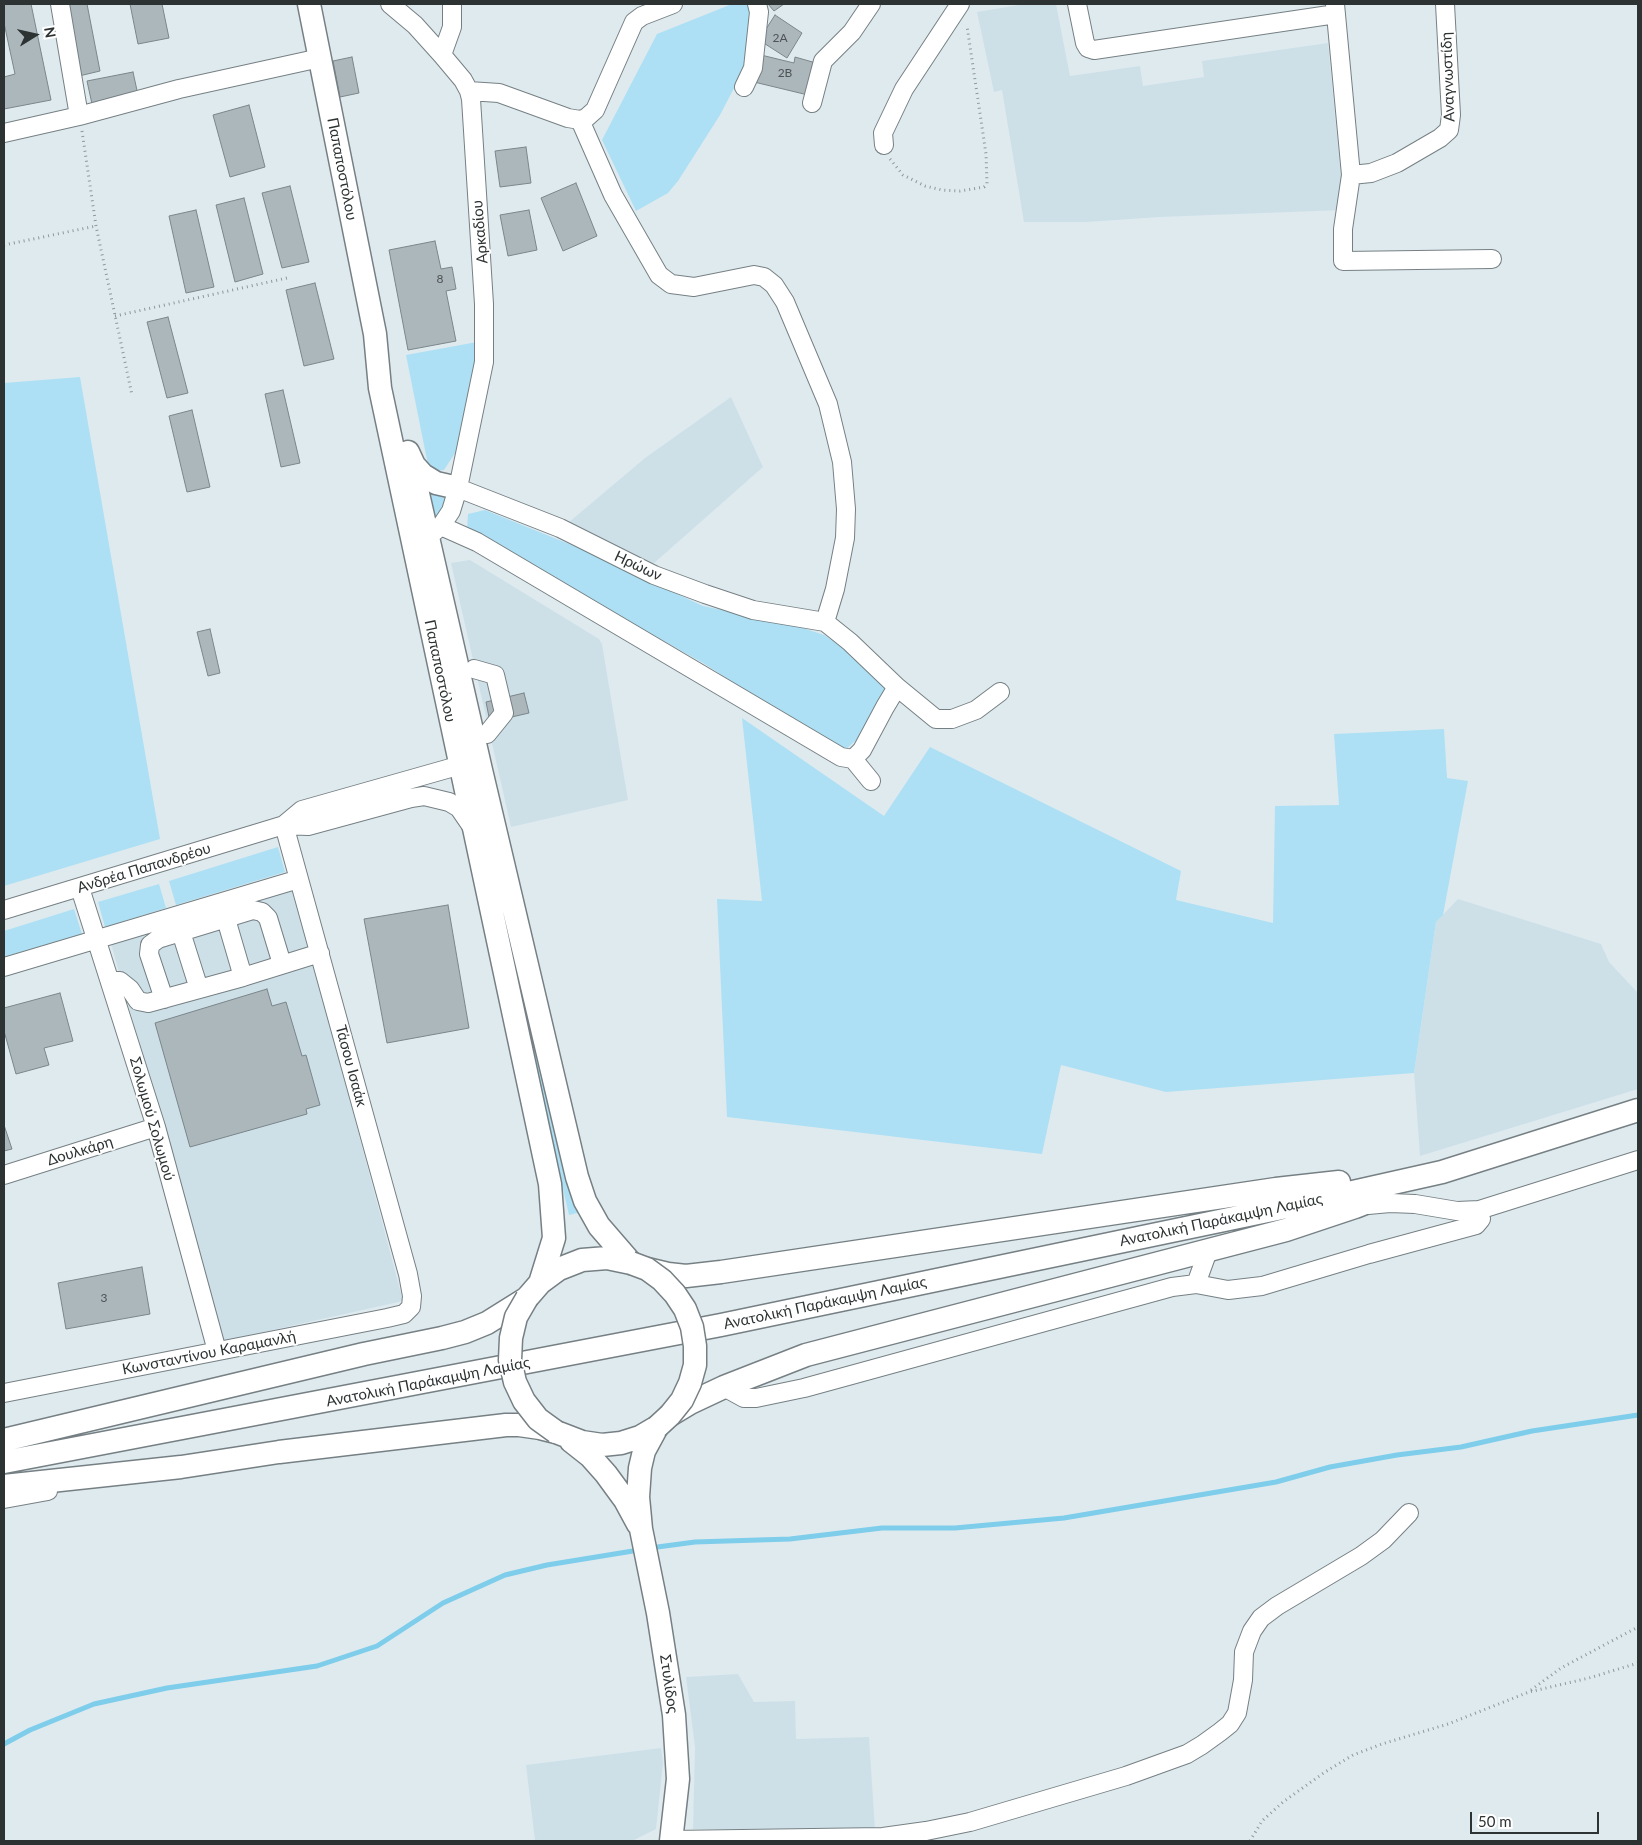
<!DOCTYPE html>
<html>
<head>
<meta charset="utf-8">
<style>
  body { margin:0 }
  #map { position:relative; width:1642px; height:1845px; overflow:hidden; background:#dfeaef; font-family:Lato,sans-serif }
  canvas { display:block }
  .frame { position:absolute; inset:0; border:5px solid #2d3233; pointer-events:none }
  .north { position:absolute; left:10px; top:10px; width:50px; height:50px; -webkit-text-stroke:4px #fff; paint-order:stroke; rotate:80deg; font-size:14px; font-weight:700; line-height:20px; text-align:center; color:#2d3233 }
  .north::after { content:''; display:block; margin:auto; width:18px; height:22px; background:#2d3233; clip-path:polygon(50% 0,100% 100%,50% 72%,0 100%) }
  .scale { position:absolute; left:1470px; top:1812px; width:129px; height:22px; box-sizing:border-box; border:2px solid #2d3233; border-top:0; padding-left:6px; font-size:15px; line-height:18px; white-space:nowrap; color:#2d3233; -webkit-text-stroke:4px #fff; paint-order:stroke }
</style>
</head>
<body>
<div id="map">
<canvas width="1642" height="1845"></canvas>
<div class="frame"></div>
<div class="north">N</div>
<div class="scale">50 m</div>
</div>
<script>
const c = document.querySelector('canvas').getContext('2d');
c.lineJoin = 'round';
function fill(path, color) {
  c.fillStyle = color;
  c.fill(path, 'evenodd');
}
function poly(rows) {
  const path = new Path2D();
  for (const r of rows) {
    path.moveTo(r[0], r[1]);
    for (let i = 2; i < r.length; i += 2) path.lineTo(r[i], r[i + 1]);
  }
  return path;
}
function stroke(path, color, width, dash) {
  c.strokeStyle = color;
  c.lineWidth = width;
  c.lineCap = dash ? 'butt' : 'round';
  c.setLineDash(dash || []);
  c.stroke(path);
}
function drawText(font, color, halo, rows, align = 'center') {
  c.font = font + ' Lato,sans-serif';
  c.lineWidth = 4;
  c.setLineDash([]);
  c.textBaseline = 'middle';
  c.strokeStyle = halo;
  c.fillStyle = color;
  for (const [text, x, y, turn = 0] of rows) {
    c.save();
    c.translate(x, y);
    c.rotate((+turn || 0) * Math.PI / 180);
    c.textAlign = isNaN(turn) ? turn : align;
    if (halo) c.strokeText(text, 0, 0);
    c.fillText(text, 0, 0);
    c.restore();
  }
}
const built = poly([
  [1025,4,1056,4,1070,76,1140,66,1143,86,1204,77,1202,61,1328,43,1343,198,1343,210,1159,217,1087,222,1024,222,1002,90,994,92,977,12],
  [731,397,763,467,653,564,568,523,645,458],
  [470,560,599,639,602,644,628,800,511,827,451,563],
  [293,886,403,1301,223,1341,110,940],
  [1458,899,1601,944,1609,962,1638,993,1638,1089,1420,1156,1414,1073,1436,922],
  [738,1674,754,1702,795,1701,796,1739,869,1737,875,1830,693,1829,695,1747,686,1677],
  [661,1748,663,1763,656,1829,632,1841,535,1841,526,1765]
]);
const green = poly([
  [732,4,747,4,751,14,745,67,720,115,678,181,668,193,636,211,602,140,657,34],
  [477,342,478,357,457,450,444,470,433,471,428,465,406,355],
  [80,377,160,839,4,886,4,383],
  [428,491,453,494,440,519,435,517],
  [485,510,574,546,703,606,797,626,824,635,853,655,889,689,868,730,846,749,794,721,703,663,467,530,468,514],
  [742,718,884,816,930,747,1181,871,1176,900,1273,923,1275,806,1339,805,1334,734,1444,729,1447,778,1468,781,1443,915,1436,922,1414,1073,1166,1092,1061,1065,1042,1154,727,1117,717,899,762,901],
  [483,811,581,1212,569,1215,476,812],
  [278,847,285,872,176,905,169,881],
  [159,884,166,908,105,927,98,902],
  [74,909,82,934,4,957,4,931]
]);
const stream = poly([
  [650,1548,695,1542,790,1539,882,1528,955,1528,1064,1518,1276,1482,1330,1467,1397,1455,1461,1447,1532,1431,1638,1415],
  [4,1744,30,1730,94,1704,167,1688,317,1666,377,1646,443,1603,505,1575,547,1565,639,1550]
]);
const building = poly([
  [4,4,31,4,51,100,4,109,4,77,15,74,4,23,4,4],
  [65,4,87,4,100,71,79,76,65,4],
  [130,4,162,4,169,38,138,44,130,4],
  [768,4,784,4,774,11,768,4],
  [775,15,802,33,787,58,759,40,775,15],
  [761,55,794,63,795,57,816,63,808,95,754,82,761,55],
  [352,57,359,93,340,97,333,61,352,57],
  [133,72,138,95,92,104,87,81,133,72],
  [249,105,265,167,230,177,213,115,249,105],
  [526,147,531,183,500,187,495,151,526,147],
  [576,183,597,236,563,251,541,198,576,183],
  [290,186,309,262,282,268,262,193,290,186],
  [244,198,263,274,235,282,216,205,244,198],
  [196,210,214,287,186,293,169,216,196,210],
  [529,210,537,250,508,256,500,215,529,210],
  [435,241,441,269,452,267,456,289,446,291,456,341,408,350,389,250,435,241],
  [315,283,334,359,304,366,286,290,315,283],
  [168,317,188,393,167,398,147,322,168,317],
  [283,390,300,463,281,467,265,394,283,390],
  [192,410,210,487,187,492,169,416,192,410],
  [210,629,220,673,208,676,197,632,210,629],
  [524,693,529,713,490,722,486,702,524,693],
  [448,905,469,1028,387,1043,364,919,448,905],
  [267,989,272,1006,286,1002,302,1056,306,1055,320,1105,306,1109,307,1114,190,1147,155,1023,267,989],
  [60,993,73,1041,44,1048,49,1065,16,1074,4,1031,4,1008,60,993],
  [4,1125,12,1149,4,1151,4,1125],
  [142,1267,150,1314,66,1329,58,1283,142,1267]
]);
const path = poly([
  [82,131,96,226,132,395],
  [890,159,903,175,925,186,942,190,960,191,984,187,987,184,986,154,967,26],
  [4,245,96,226],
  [115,316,287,278],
  [1531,1690,1561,1668,1638,1627],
  [1250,1841,1262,1821,1283,1802,1325,1772,1353,1755,1382,1744,1448,1724,1529,1692,1589,1678,1638,1663]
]);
const minor = poly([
  [60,4,79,116],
  [390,4,415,25,442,55,463,80,469,91,471,99,484,304,484,362,458,488,451,511,441,526,429,536],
  [1077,4,1085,43,1088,48,1094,50,1336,14],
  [1335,4,1351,175,1343,229,1343,261,1492,259],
  [442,55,452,27,452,4],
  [744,87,753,68,759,12,757,4],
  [469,91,499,93,568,118,580,120,586,118,595,110,634,22,642,16,673,4],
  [812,103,823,61,852,32,871,4],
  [580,120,613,195,659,275,671,284,694,287,754,275,764,277,774,285,785,302,828,404,842,462,846,509,845,538,835,589,825,622],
  [4,133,79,116,179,89,320,58],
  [884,145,883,133,904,89,960,4],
  [1351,175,1371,173,1397,163,1440,138,1449,130,1451,115,1445,4],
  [458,488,560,528,654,575,705,594,753,610,825,622,850,642,897,687,936,719,952,719,976,710,1000,692],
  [441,526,477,542,841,757,853,759,862,750,885,707,897,687],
  [474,669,495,675,504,713,487,734],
  [853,759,871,781],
  [284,825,302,810,461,765,472,768],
  [80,888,156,1127,217,1351],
  [4,910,284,825,308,826,411,798,424,796,449,802,459,808,472,827],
  [226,919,243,977],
  [181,932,199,989],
  [4,967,299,879],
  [110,981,120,981,130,989,138,1001,148,1003,243,977,320,953],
  [164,999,149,954,150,945,158,939,253,910,262,912,268,918,282,964],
  [4,1175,156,1127],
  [1368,1205,1390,1203,1415,1204,1457,1211,1479,1210,1638,1160],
  [1196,1284,1208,1251],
  [724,1387,744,1398,756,1398,804,1388,1172,1287,1196,1284,1228,1290,1262,1286,1369,1254,1476,1225,1481,1219,1479,1210],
  [4,1393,387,1318,404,1314,411,1307,412,1296,408,1274,284,825],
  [4,1499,48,1491],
  [671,1840,883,1837,926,1831,970,1822,1126,1776,1187,1754,1202,1745,1220,1732,1230,1724,1237,1713,1243,1680,1244,1652,1252,1631,1261,1618,1277,1606,1361,1556,1383,1540,1409,1513]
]);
const major = poly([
  [309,4,375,334,380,388,550,1184,554,1238,540,1283],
  [408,452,414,465,423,475,436,483,458,488],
  [416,485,481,770,577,1177,585,1201,599,1226,631,1263],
  [647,1269,668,1274,686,1276,721,1272,1276,1189,1339,1182],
  [670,1415,690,1403,724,1387,806,1355,1286,1230,1355,1207,1383,1196],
  [657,1427,644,1451,640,1468,638,1497,641,1529,658,1613,674,1715,678,1779,671,1841],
  [4,1440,364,1354,442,1338,465,1332,487,1323,527,1298,540,1283,559,1269,582,1260,607,1258,631,1263],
  [571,1441,590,1456,606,1474,625,1500,638,1524],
  [4,1462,721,1325,1277,1209,1442,1172,1638,1110],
  [4,1486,181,1467,279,1452,506,1425,519,1425,540,1428,556,1432,582,1442,602,1445,621,1443,640,1437,657,1427]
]);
const majorBridge = poly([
  [631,1263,647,1269,662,1280,675,1294,685,1309,692,1327,695,1346,695,1365,690,1383,682,1400,670,1415,657,1427],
  [527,1298,516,1317,511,1338,510,1360,515,1382,524,1401,538,1419,556,1432]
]);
const numberNames = [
  ["2Α",780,38],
  ["2Β",785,73],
  ["8",440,279],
  ["3",104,1298]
];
const streetNames = [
  ["Αναγνωστίδη",1448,77,-92],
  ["Παπαποστόλου",342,169,79],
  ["Αρκαδίου",480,232,-95],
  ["Ηρώων",638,566,25],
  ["Παπαποστόλου",440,671,78],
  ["Ανδρέα Παπανδρέου",144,868,-17],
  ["Τάσου Ισαάκ",351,1066,75],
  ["Σολωμού Σολωμού",152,1119,74],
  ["Δουλκάρη",80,1151,-17],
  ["Ανατολική Παράκαμψη Λαμίας",1221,1220,-12],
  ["Ανατολική Παράκαμψη Λαμίας",825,1303,-12],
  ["Κωνσταντίνου Καραμανλή",209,1353,-11],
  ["Ανατολική Παράκαμψη Λαμίας",428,1382,-11],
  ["Στυλίδος",669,1684,82]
];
fill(built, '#cde0e8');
fill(green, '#ade0f4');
stroke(stream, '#7ecdea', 5);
fill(building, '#acb7bc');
stroke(building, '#7b868a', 1);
stroke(minor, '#768084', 20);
stroke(major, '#768084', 25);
stroke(path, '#8e979a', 3, [1, 4]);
stroke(minor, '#fff', 18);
stroke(major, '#fff', 22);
stroke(majorBridge, '#768084', 25, []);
stroke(majorBridge, '#fff', 22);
drawText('12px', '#4d5355', null, numberNames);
drawText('15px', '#2d3233', '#fff', streetNames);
</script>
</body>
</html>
